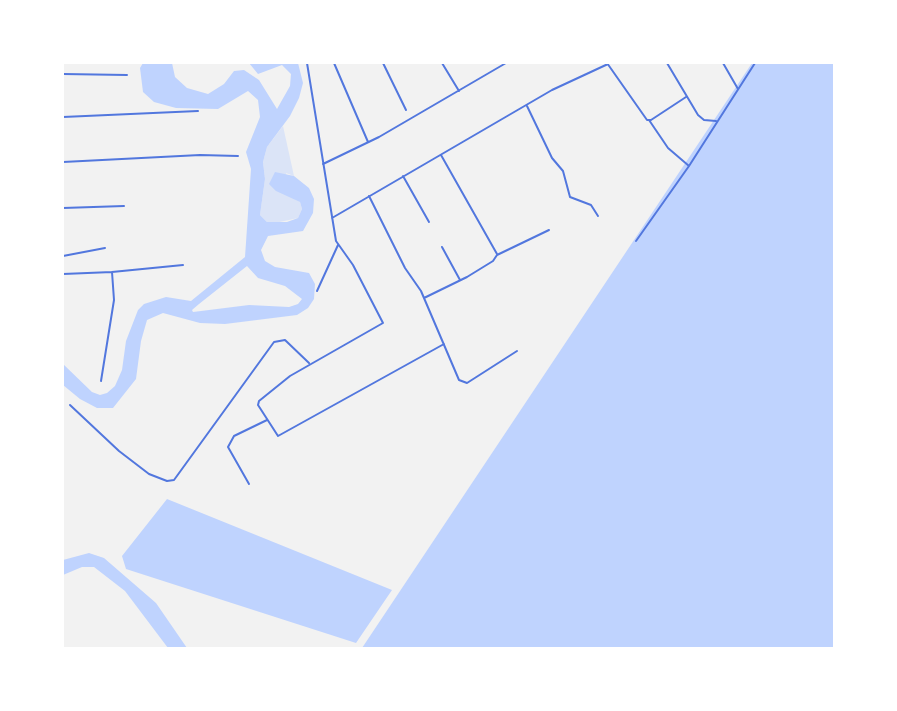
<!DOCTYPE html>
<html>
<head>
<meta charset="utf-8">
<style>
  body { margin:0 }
  #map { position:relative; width:897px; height:711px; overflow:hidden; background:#f2f2f2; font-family:"Nunito Sans",sans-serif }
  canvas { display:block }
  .frame { position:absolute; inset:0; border:64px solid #fff; pointer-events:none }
</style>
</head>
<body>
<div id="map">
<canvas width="897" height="711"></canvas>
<div class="frame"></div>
</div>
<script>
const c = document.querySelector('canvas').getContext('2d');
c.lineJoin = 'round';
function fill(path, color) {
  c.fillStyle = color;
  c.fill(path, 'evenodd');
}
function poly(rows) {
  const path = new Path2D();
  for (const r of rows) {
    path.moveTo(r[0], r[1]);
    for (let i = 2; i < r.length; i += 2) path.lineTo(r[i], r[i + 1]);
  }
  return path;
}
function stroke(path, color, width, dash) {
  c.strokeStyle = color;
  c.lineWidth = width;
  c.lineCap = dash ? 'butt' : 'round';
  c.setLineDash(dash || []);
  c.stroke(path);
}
const green = poly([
  [283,126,294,176,286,173,290,196,300,202,302,209,298,218,275,223,267,222,260,215,265,179,263,162,267,147]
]);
const water = poly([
  [143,63,172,63,175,77,187,88,208,94,224,84,234,71,244,70,259,80,277,109,290,86,291,74,282,65,258,74,249,63,298,63,303,83,299,98,290,116,267,147,263,162,265,179,260,215,267,222,287,222,298,218,302,209,300,202,276,191,269,184,275,172,294,176,309,188,314,199,313,213,303,231,268,236,261,250,265,261,275,267,309,273,315,284,314,299,308,308,297,315,225,324,200,323,163,313,147,320,141,341,136,379,113,408,97,408,80,399,63,385,63,364,92,392,100,395,107,393,115,386,122,370,126,341,138,310,144,304,166,297,191,301,245,257,251,169,246,152,260,117,258,100,248,91,218,109,176,108,154,102,143,92,140,68],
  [247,266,258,278,285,286,302,299,298,304,289,307,249,305,193,312,192,310,199,304],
  [752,63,834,63,834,648,362,648],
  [167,499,392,590,356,643,126,569,122,556],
  [89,553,104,558,156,603,187,648,168,648,125,591,94,567,82,567,63,575,63,560]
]);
const minor = poly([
  [307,63,336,241,353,265,383,323,290,376,259,401,258,405,278,436,444,344],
  [334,63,368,142],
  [383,63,406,110],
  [442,63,459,91],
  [607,63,647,120,651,120,686,97],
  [667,63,698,115,704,120,716,121],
  [723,63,738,89],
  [63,74,127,75],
  [527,106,552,158,563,171,570,197,591,205,598,216],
  [63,117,198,111],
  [649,120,668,148,689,166],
  [441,155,497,254],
  [63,162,200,155,238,156],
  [323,164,379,137,506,63],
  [403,176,429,222],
  [369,196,405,268,421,291,459,380,467,383,517,351],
  [63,208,124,206],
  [332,218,552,90,608,64],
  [636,241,689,166,755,63],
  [442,247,460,280],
  [63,256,105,248],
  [112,272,183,265],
  [63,274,112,272,114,300,101,381],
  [317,291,338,245],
  [424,298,467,277,493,261,497,255,549,230],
  [70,405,119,451,149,474,167,481,174,480,274,342,285,340,309,363],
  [249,484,228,447,234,436,267,420]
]);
fill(green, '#dbe4f7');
fill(water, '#bfd3fe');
stroke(minor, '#5277de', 2);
</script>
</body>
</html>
